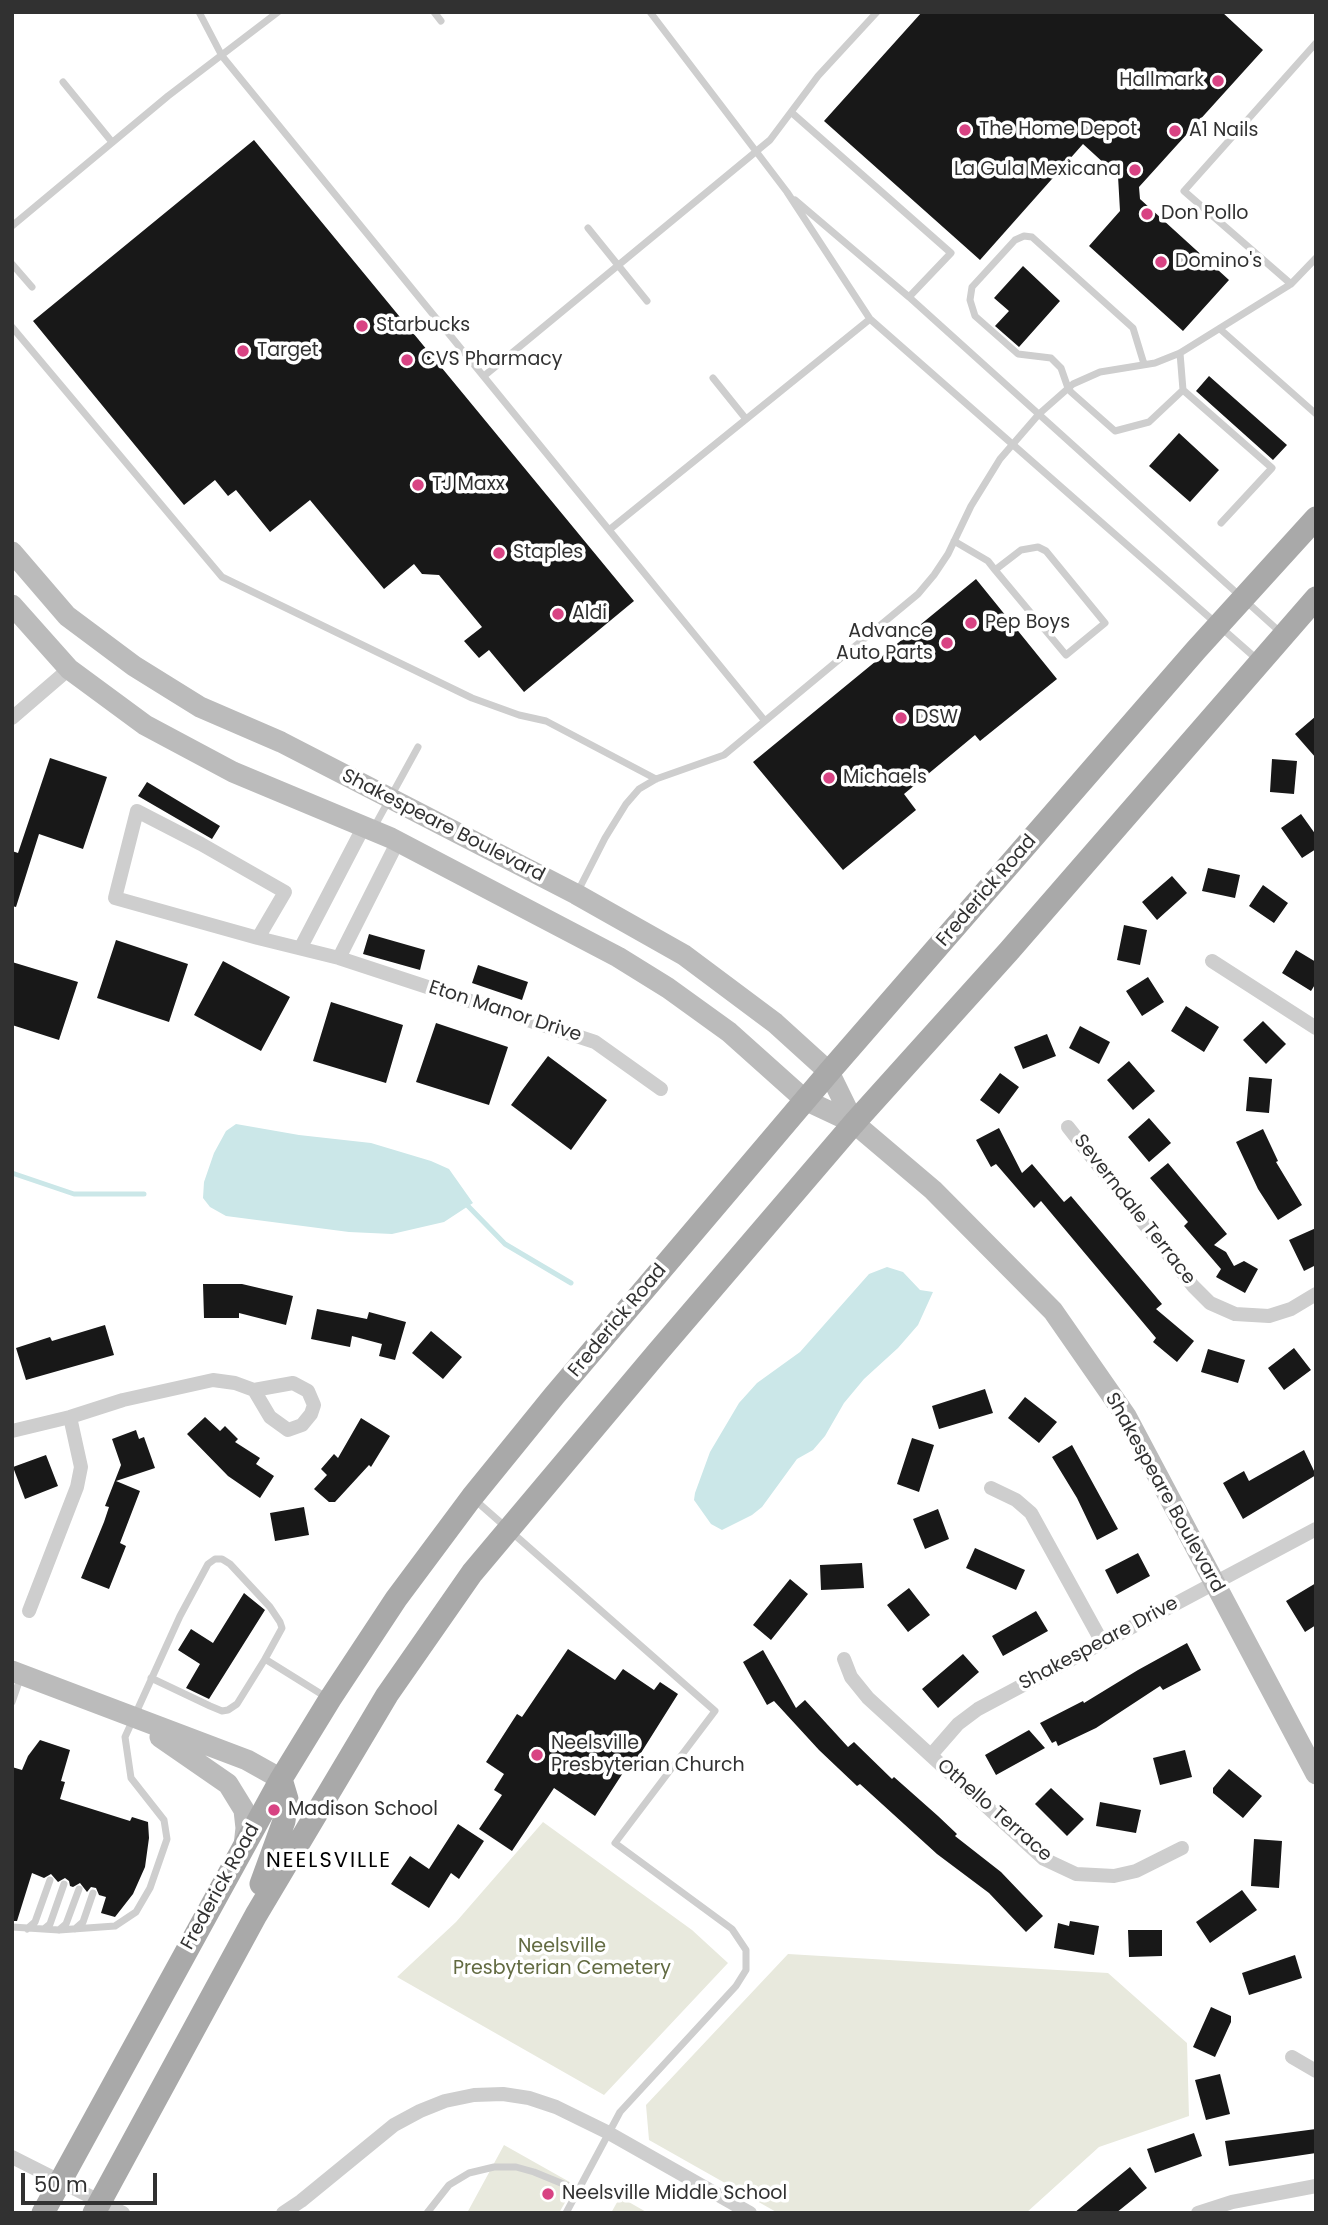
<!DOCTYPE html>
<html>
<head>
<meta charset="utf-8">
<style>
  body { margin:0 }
  #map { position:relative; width:1328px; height:2225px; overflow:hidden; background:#fff; font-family:Poppins,sans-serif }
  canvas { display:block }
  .frame { position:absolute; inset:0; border:14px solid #313131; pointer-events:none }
  .scale { position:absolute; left:21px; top:2173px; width:136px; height:32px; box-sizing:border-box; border:4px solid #313131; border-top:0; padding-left:9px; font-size:21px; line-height:24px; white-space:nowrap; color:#313131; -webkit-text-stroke:5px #fff; paint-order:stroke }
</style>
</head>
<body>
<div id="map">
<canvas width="1328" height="2225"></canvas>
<div class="frame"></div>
<div class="scale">50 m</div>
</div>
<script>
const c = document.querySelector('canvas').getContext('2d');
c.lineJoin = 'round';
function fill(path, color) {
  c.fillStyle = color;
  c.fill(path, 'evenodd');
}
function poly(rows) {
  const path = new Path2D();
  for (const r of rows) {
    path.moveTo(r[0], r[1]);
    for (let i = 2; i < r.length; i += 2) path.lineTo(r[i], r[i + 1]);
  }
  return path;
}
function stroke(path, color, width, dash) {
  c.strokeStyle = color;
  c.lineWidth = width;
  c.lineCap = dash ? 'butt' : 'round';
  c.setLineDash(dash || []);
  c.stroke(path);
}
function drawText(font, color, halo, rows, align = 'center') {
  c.font = font + ' Poppins,sans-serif';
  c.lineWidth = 7;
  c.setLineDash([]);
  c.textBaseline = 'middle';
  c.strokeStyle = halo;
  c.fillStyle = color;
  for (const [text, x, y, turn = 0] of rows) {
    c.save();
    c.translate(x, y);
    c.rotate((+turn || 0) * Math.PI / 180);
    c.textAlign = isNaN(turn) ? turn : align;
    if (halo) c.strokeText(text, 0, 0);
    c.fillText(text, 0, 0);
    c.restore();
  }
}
const green = poly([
  [543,1822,692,1930,728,1963,604,2095,397,1977,456,1922],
  [788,1954,1108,1973,1187,2043,1189,2116,1099,2147,1026,2213,778,2213,649,2140,646,2105],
  [504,2145,575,2185,559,2213,467,2213],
  [620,2197,648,2213,611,2213]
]);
const water = poly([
  [236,1124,299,1135,371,1143,431,1161,449,1169,473,1203,444,1222,392,1234,349,1232,226,1216,210,1207,203,1198,204,1182,214,1153,226,1131],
  [887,1267,903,1272,920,1290,933,1292,918,1325,898,1348,864,1379,844,1403,825,1436,813,1450,797,1459,762,1507,752,1515,722,1530,711,1524,694,1500,695,1493,710,1452,739,1403,757,1383,800,1352,869,1274]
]);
const stream = poly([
  [12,1173,74,1194,144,1194],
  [468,1206,505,1244,571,1283]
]);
const building = poly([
  [922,12,1222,12,1263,50,1139,187,1140,199,1229,280,1183,331,1089,246,1120,211,1118,176,1083,144,980,260,824,121],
  [254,140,634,601,524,692,489,650,479,658,464,641,482,627,439,575,422,574,414,564,384,589,310,500,270,532,236,490,228,496,215,480,184,505,33,321],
  [1023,266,1060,301,1019,347,995,326,1009,311,994,298],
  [1209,376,1287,445,1273,460,1196,391],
  [1179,433,1219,470,1190,502,1149,466],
  [976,579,1057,679,980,741,975,735,904,794,916,810,843,870,753,762],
  [1316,716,1316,758,1295,734],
  [50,758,107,777,83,849,39,834,16,907,12,906,12,851,18,853],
  [1272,759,1297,761,1294,794,1270,792],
  [147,782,220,826,212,839,138,796],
  [1301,814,1316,835,1316,849,1302,858,1281,828],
  [1208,868,1240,875,1235,898,1202,891],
  [1172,876,1187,893,1157,920,1142,902],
  [1263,885,1288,903,1274,923,1249,906],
  [1124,925,1147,930,1140,965,1117,960],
  [369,934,425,950,420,970,363,954],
  [116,940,188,964,169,1022,97,998],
  [1296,950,1316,962,1316,983,1311,991,1282,973],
  [223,961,290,997,261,1051,194,1015],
  [12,962,78,982,59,1040,12,1025],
  [478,965,528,982,522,1000,472,983],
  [1148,977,1164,1002,1142,1016,1126,991],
  [331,1002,403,1025,386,1083,313,1061],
  [1186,1006,1219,1027,1204,1052,1171,1031],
  [1263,1021,1286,1044,1266,1064,1243,1040],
  [436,1023,508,1047,489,1105,416,1082],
  [1080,1026,1110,1042,1099,1064,1069,1048],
  [1047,1034,1056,1056,1023,1069,1014,1047],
  [548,1056,607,1100,571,1150,511,1105],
  [1129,1061,1155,1091,1133,1110,1107,1080],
  [1000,1073,1019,1087,999,1114,980,1100],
  [1249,1077,1272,1079,1269,1113,1246,1111],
  [1149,1118,1171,1143,1149,1162,1128,1137],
  [999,1128,1022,1173,1032,1164,1064,1202,1071,1196,1162,1304,1156,1309,1194,1341,1177,1362,1153,1342,1156,1338,1041,1201,1034,1208,996,1164,991,1167,976,1140],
  [1263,1129,1278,1161,1276,1162,1302,1205,1278,1220,1258,1189,1236,1142],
  [1168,1163,1227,1234,1214,1245,1226,1252,1234,1266,1244,1261,1258,1269,1245,1293,1216,1277,1221,1269,1184,1226,1188,1222,1150,1178],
  [1316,1228,1316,1265,1304,1271,1289,1240],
  [203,1284,242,1284,293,1296,286,1325,239,1313,239,1318,204,1318],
  [317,1309,367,1319,369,1312,406,1322,395,1360,379,1356,382,1344,352,1336,350,1347,311,1339],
  [105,1325,114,1355,26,1380,16,1348,50,1337,52,1341],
  [431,1331,462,1357,443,1379,412,1353],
  [1294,1348,1311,1370,1284,1390,1268,1368],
  [1208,1349,1245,1360,1238,1383,1201,1372],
  [985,1389,993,1413,939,1429,932,1406],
  [1025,1397,1057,1422,1039,1443,1008,1418],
  [205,1417,220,1431,225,1426,238,1439,235,1442,260,1458,256,1464,274,1476,260,1498,228,1476,187,1434],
  [361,1418,390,1436,371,1467,369,1465,335,1502,329,1502,314,1489,327,1475,321,1469,334,1454,338,1458],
  [136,1430,139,1439,144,1437,155,1468,116,1481,140,1491,120,1543,126,1546,109,1589,81,1578,104,1522,109,1507,105,1506,121,1465,112,1439],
  [912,1438,934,1445,919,1492,897,1484],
  [1072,1445,1118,1529,1097,1540,1077,1498,1052,1457],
  [1304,1450,1316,1475,1243,1519,1223,1483,1244,1471,1249,1481],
  [46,1455,58,1486,25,1499,13,1467],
  [304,1507,309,1535,275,1541,270,1513],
  [938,1509,949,1539,925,1549,913,1519],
  [975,1548,1025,1570,1016,1590,966,1568],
  [1138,1553,1150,1576,1117,1594,1105,1570],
  [862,1563,864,1588,821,1590,820,1565],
  [790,1579,808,1594,771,1640,753,1625],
  [1316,1583,1316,1625,1305,1632,1286,1601],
  [909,1588,930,1615,908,1632,887,1605],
  [244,1593,265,1610,209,1699,186,1688,200,1664,178,1650,191,1629,213,1643],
  [1036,1611,1048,1631,1003,1656,992,1636],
  [1187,1643,1201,1670,1163,1690,1160,1686,1096,1728,1058,1746,1056,1741,1052,1743,1040,1723,1083,1701,1084,1703,1138,1670],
  [568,1649,615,1680,623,1669,654,1690,660,1682,678,1694,634,1764,630,1762,595,1816,554,1788,512,1851,479,1829,502,1795,494,1790,504,1774,486,1762,517,1714,522,1717],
  [763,1650,796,1708,805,1700,848,1747,854,1742,892,1779,894,1777,938,1816,957,1834,955,1836,1001,1872,1043,1916,1026,1932,989,1893,937,1854,860,1784,857,1786,819,1750,774,1701,767,1705,743,1662],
  [963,1654,979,1672,938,1708,922,1689],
  [1029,1730,1045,1748,996,1775,985,1755],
  [40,1740,70,1750,61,1781,65,1782,60,1799,130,1821,132,1817,148,1822,149,1838,145,1867,133,1894,115,1917,101,1913,106,1897,99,1895,96,1888,91,1887,87,1892,80,1883,73,1887,70,1886,69,1881,65,1878,58,1882,51,1874,44,1878,32,1873,17,1921,12,1921,12,1767,22,1770,28,1756],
  [1185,1750,1192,1777,1160,1785,1153,1758],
  [1229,1769,1262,1796,1243,1818,1213,1793,1213,1788],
  [1051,1788,1084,1819,1067,1836,1035,1804],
  [1100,1802,1141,1810,1136,1833,1096,1826],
  [458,1824,484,1841,459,1879,451,1873,429,1908,391,1884,410,1856,429,1869],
  [1254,1839,1282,1841,1279,1888,1251,1886],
  [1242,1890,1257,1910,1210,1943,1196,1922],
  [1070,1921,1099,1926,1094,1955,1054,1948,1058,1923,1069,1926],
  [1128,1930,1162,1930,1162,1956,1129,1957],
  [1295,1955,1302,1978,1249,1995,1242,1973],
  [1211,2007,1231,2016,1231,2022,1215,2057,1193,2047],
  [1220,2074,1230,2114,1206,2120,1195,2080],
  [1316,2129,1316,2153,1229,2166,1225,2141],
  [1194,2133,1202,2156,1155,2173,1147,2149],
  [1130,2167,1147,2188,1116,2213,1074,2213]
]);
const lane = poly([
  [199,12,222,56,765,721],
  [434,12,441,21],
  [650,12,787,192,870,319,1259,661],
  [63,82,112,142],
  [791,112,951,253,909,297],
  [795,200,909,297,1280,632],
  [12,226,168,96,278,12],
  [588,228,647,301],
  [12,264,32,287],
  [1291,284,1316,258],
  [12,327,222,577,472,698,519,715,546,721,656,779],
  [1220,329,1316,414],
  [1180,353,1183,390,1272,468,1221,523],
  [1144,364,1133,328,1032,237,1024,236,1015,240,972,287,970,300,975,316,1018,354,1051,358,1061,368,1068,388,1071,392,1115,431,1149,422,1183,390],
  [484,376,770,140,818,76,877,12],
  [713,378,746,419],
  [609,530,870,319],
  [954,541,988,561,995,570,1066,655,1105,623,1046,551,1038,547,1021,550,995,570],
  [373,829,418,747],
  [577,893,605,838,626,804,639,789,656,779,724,755,918,594,934,575,948,554,971,506,1000,459,1039,414,1073,384,1100,372,1155,363,1180,353,1291,284,1184,191,1316,43],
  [475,1500,715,1711,615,1843,732,1929,746,1950,746,1970,736,1986,620,2112,566,2213],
  [151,1678,210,1706,222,1711,228,1710,237,1704,265,1659],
  [12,1702,20,1679],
  [12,1927,59,1930,115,1926,136,1912,150,1888,167,1839,164,1820,131,1778,125,1737,180,1616,208,1564,215,1559,222,1559,230,1564,270,1607,280,1622,282,1628,265,1659,326,1697],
  [27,1929,35,1922,50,1880],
  [44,1929,50,1924,64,1884],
  [75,1929,83,1922,93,1893],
  [59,1930,66,1924,79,1889],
  [427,2213,449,2185,469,2173,494,2167,516,2167,534,2172,578,2190]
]);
const street = poly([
  [12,718,69,669],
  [258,938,285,892,201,844,137,811,115,898,258,938,339,958,595,1042,661,1089],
  [301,947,364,826],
  [339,958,398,841],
  [1212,961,1316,1028],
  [1068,1127,1193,1286,1210,1303,1235,1314,1269,1316,1291,1309,1316,1294],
  [12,1431,70,1417,123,1400,213,1380,235,1383,254,1390,293,1383,308,1391,314,1405,311,1414,302,1425,288,1430,270,1417,254,1390],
  [991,1488,1016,1500,1031,1513,1102,1642],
  [29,1611,77,1487,81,1467,70,1417],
  [844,1659,851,1677,868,1698,1044,1859,1076,1874,1114,1876,1136,1871,1182,1848],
  [931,1755,958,1724,978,1709,1316,1529],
  [1292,2057,1316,2071],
  [12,2157,123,2213],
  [283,2213,301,2201,394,2125,420,2111,445,2101,474,2095,503,2094,529,2098,556,2107,607,2132,750,2213],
  [1198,2213,1232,2202,1316,2186]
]);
const secondary = poly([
  [12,552,67,616,134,666,200,707,281,742,576,894,684,955,775,1023,829,1072,854,1123],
  [12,605,69,669,145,725,233,772,391,838,618,957,668,988,729,1032,805,1100,854,1123,933,1190,1053,1311,1126,1416,1316,1774],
  [12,1671,247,1760,281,1779],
  [160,1737,228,1784,244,1810,246,1828,244,1846]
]);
const primary = poly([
  [261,1884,284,1821,287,1799,281,1779],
  [43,2213,281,1779,330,1699,396,1599,472,1497,554,1396,829,1072,1196,650,1316,518],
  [94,2213,256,1915,387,1695,472,1573,657,1353,854,1123,1009,951,1316,598]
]);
const markers = [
  [1218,81,7,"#d84383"],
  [965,130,7,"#d84383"],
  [1175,131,7,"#d84383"],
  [1135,170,7,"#d84383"],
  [1147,214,7,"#d84383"],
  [1161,262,7,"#d84383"],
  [362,326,7,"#d84383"],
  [243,351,7,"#d84383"],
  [407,360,7,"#d84383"],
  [418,485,7,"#d84383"],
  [499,553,7,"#d84383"],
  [558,614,7,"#d84383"],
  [971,623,7,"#d84383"],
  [947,643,7,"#d84383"],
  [901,718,7,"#d84383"],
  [829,778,7,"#d84383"],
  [537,1755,7,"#d84383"],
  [274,1810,7,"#d84383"],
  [548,2194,7,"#d84383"]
];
const poiNames = [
  ["Hallmark",1204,81,"right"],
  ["The Home Depot",979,130],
  ["A1 Nails",1189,131],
  ["La Gula Mexicana",1121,170,"right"],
  ["Don Pollo",1161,214],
  ["Domino's",1175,262],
  ["Starbucks",376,326],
  ["Target",257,351],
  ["CVS Pharmacy",421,360],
  ["TJ Maxx",432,485],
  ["Staples",513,553],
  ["Aldi",572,614],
  ["Pep Boys",985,623],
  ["Advance",933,632,"right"],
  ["Auto Parts",933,654,"right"],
  ["DSW",915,718],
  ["Michaels",843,778],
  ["Neelsville",551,1744],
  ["Presbyterian Church",551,1766],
  ["Madison School",288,1810],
  ["Neelsville Middle School",562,2194]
];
const streetNames = [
  ["Shakespeare Boulevard",443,826,27],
  ["Frederick Road",987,891,-49],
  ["Eton Manor Drive",505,1012,18],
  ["Severndale Terrace",1134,1210,52],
  ["Frederick Road",618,1321,-50],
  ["Shakespeare Boulevard",1164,1493,61],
  ["Shakespeare Drive",1099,1644,-28],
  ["Othello Terrace",994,1811,41],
  ["Frederick Road",221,1887,-61]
];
const parkNames = [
  ["Neelsville",562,1947],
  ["Presbyterian Cemetery",562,1969]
];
const neighbourhoodNames = [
  ["NEELSVILLE",329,1862]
];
fill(green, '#e8e9dd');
fill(water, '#cbe7e8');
stroke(stream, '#cbe7e8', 5);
fill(building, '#181818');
stroke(lane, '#cecece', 7);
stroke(street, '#cecece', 14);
stroke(secondary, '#bbb', 21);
stroke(primary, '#a9a9a9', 23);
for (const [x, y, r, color] of markers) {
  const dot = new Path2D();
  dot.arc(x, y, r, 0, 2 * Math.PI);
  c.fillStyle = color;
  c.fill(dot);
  stroke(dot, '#fff', 2.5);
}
drawText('19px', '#313131', '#fff', poiNames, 'left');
drawText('19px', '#313131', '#fff', streetNames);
drawText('19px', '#626a41', '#fff', parkNames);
c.letterSpacing = '2px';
drawText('21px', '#000', '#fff', neighbourhoodNames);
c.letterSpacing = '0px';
</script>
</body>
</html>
